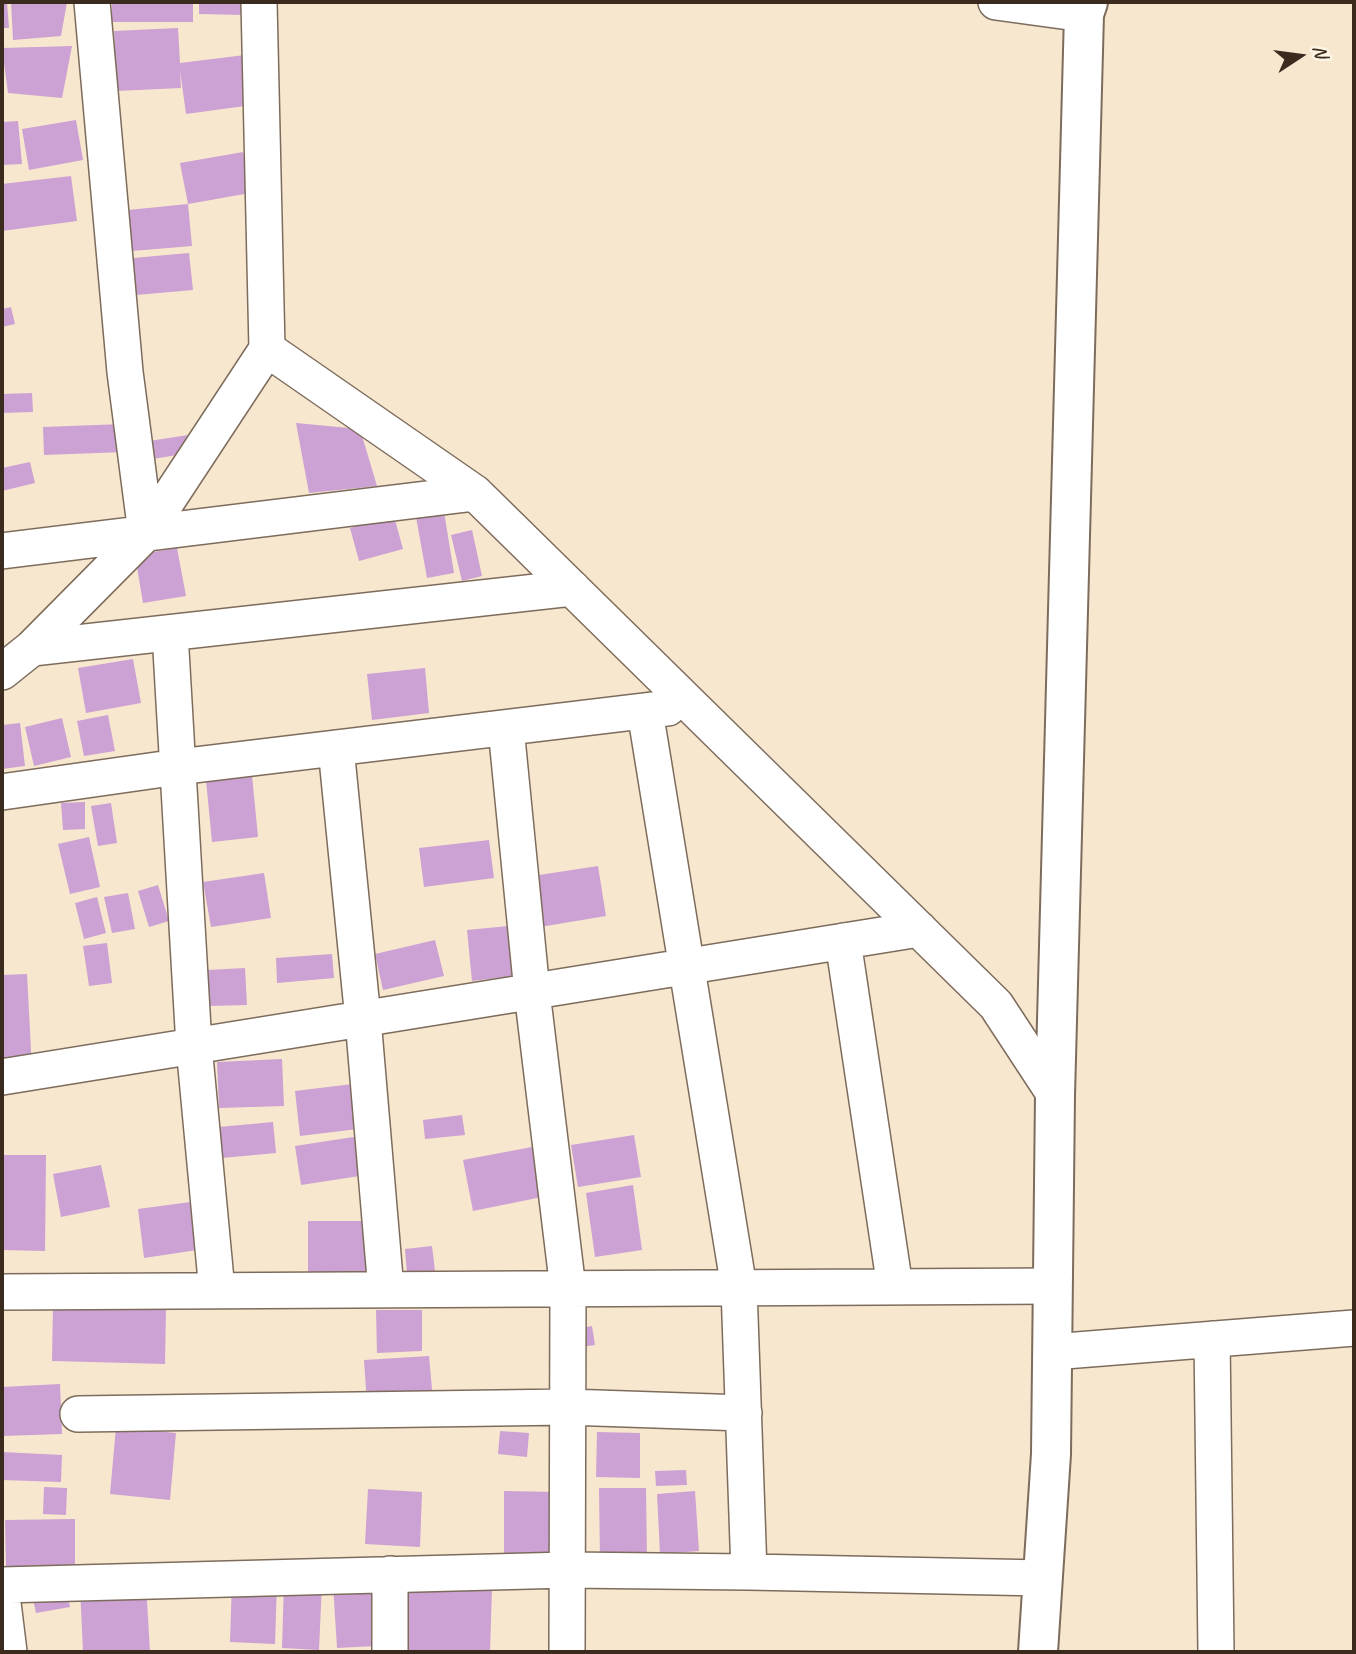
<!DOCTYPE html>
<html>
<head>
<meta charset="utf-8">
<style>
  body { margin:0 }
  #map { position:relative; width:1356px; height:1654px; overflow:hidden; background:#f7e7cf; font-family:Caveat,sans-serif }
  canvas { display:block }
  .frame { position:absolute; inset:0; border:4px solid #3b2a1e; pointer-events:none }
  .north { position:absolute; left:1265px; top:21px; width:70px; height:70px; -webkit-text-stroke:5px #fcf5e5; paint-order:stroke; rotate:77deg; font-size:19px; font-weight:700; line-height:28px; text-align:center; color:#3b2a1e }
  .north::after { content:''; display:block; margin:auto; width:24px; height:32px; background:#3b2a1e; clip-path:polygon(50% 0,100% 100%,50% 72%,0 100%) }
</style>
</head>
<body>
<div id="map">
<canvas width="1356" height="1654"></canvas>
<div class="frame"></div>
<div class="north">N</div>
</div>
<script>
const c = document.querySelector('canvas').getContext('2d');
c.lineJoin = 'round';
function fill(path, color) {
  c.fillStyle = color;
  c.fill(path, 'evenodd');
}
function poly(rows) {
  const path = new Path2D();
  for (const r of rows) {
    path.moveTo(r[0], r[1]);
    for (let i = 2; i < r.length; i += 2) path.lineTo(r[i], r[i + 1]);
  }
  return path;
}
function stroke(path, color, width, dash) {
  c.strokeStyle = color;
  c.lineWidth = width;
  c.lineCap = dash ? 'butt' : 'round';
  c.setLineDash(dash || []);
  c.stroke(path);
}
const building = poly([
  [2,2,7,2,9,28,2,28],
  [11,2,67,2,61,36,13,40],
  [112,2,193,2,193,22,112,22],
  [199,2,242,2,242,15,199,14],
  [178,28,180,63,245,55,252,105,186,114,180,70,181,88,117,91,114,31],
  [72,46,62,98,8,93,2,48],
  [76,120,83,160,29,170,22,129],
  [18,121,22,164,2,165,2,122],
  [243,152,250,193,188,204,180,163],
  [71,176,77,221,2,231,2,184],
  [188,204,192,246,132,251,128,210],
  [189,253,193,290,136,295,133,258],
  [11,307,15,324,2,327,2,309],
  [32,393,33,412,2,413,2,394],
  [296,423,360,429,377,486,309,493],
  [123,424,124,452,44,455,43,427],
  [188,435,190,453,146,460,143,442],
  [30,462,35,483,2,491,2,468],
  [444,512,454,573,427,578,416,517],
  [394,516,403,549,359,561,350,528],
  [472,530,482,576,462,581,451,535],
  [177,548,186,596,143,603,135,555],
  [133,659,141,703,86,713,78,668],
  [425,668,429,713,372,720,367,674],
  [108,715,115,751,84,756,77,721],
  [62,718,71,757,34,766,25,727],
  [20,723,25,766,2,769,2,725],
  [252,775,258,837,212,842,206,780],
  [85,802,85,829,63,830,61,803],
  [111,803,117,843,98,846,91,806],
  [89,837,100,887,70,894,58,844],
  [489,840,494,878,424,887,419,848],
  [598,866,606,916,534,928,526,877],
  [264,873,271,918,211,927,203,882],
  [158,885,169,921,149,927,138,891],
  [128,893,135,929,112,933,104,897],
  [97,897,106,933,84,939,75,903],
  [508,926,514,976,472,981,467,930],
  [435,940,444,976,383,990,375,954],
  [107,943,112,983,89,986,83,946],
  [332,954,334,978,277,983,276,958],
  [245,968,247,1005,209,1006,207,970],
  [27,974,32,1069,2,1070,2,975],
  [282,1059,284,1106,219,1108,217,1062],
  [361,1083,366,1128,300,1136,295,1091],
  [462,1115,465,1135,425,1139,423,1120],
  [273,1122,276,1153,222,1158,219,1127],
  [634,1135,641,1177,578,1187,571,1145],
  [360,1136,366,1175,301,1185,295,1146],
  [532,1147,542,1197,473,1211,463,1160],
  [2,1155,46,1155,45,1251,2,1250],
  [101,1165,110,1207,61,1217,53,1174],
  [633,1185,642,1250,595,1257,586,1193],
  [198,1201,204,1249,144,1258,138,1209],
  [308,1221,372,1221,372,1275,308,1275],
  [432,1246,435,1271,407,1274,405,1249],
  [53,1304,166,1307,165,1364,52,1361],
  [376,1310,422,1310,422,1351,377,1353],
  [592,1326,595,1345,574,1348,572,1330],
  [429,1356,433,1400,367,1405,364,1360],
  [60,1384,62,1434,2,1436,2,1387],
  [116,1427,176,1433,170,1500,110,1494],
  [500,1431,529,1433,527,1457,498,1454],
  [597,1432,640,1433,640,1478,596,1477],
  [2,1452,62,1455,61,1482,2,1480],
  [686,1470,687,1485,656,1486,655,1471],
  [44,1487,67,1488,66,1515,43,1514],
  [599,1488,646,1488,647,1561,600,1561],
  [368,1489,422,1492,420,1547,365,1544],
  [504,1491,556,1492,556,1556,504,1556],
  [695,1491,699,1551,660,1554,657,1494],
  [75,1519,75,1568,6,1569,5,1520],
  [232,1581,277,1582,275,1644,230,1642],
  [284,1582,322,1583,319,1650,282,1648],
  [374,1582,377,1646,337,1648,333,1584],
  [146,1583,150,1652,83,1652,80,1586],
  [408,1585,492,1588,490,1652,406,1652],
  [66,1587,70,1607,36,1613,32,1594]
]);
const minor = poly([
  [92,2,125,372,146,533],
  [996,2,1084,14],
  [267,349,475,493,996,1005,1055,1095],
  [2,551,475,493],
  [170,633,194,1046,217,1291],
  [32,648,572,588],
  [2,672,32,648,146,533,267,349,259,2],
  [645,711,739,1288,749,1572,1043,1578],
  [506,728,532,992,568,1289,567,1652],
  [336,748,363,1019,386,1290],
  [2,792,178,767,668,708],
  [843,941,895,1287],
  [2,1077,919,929],
  [2,1292,1053,1286],
  [1212,1339,1216,1652],
  [1052,1352,1354,1328],
  [78,1414,567,1407,744,1413],
  [2,1585,567,1570,749,1572],
  [2,1595,9,1652],
  [390,1652,390,1574]
]);
const tertiary = poly([
  [1038,1652,1051,1454,1055,1095,1084,14,1088,2]
]);
fill(building, '#cca1d3');
stroke(minor, '#7d6c5c', 38);
stroke(tertiary, '#7d6c5c', 42);
stroke(minor, '#fff', 35);
stroke(tertiary, '#fff', 38);
</script>
</body>
</html>
